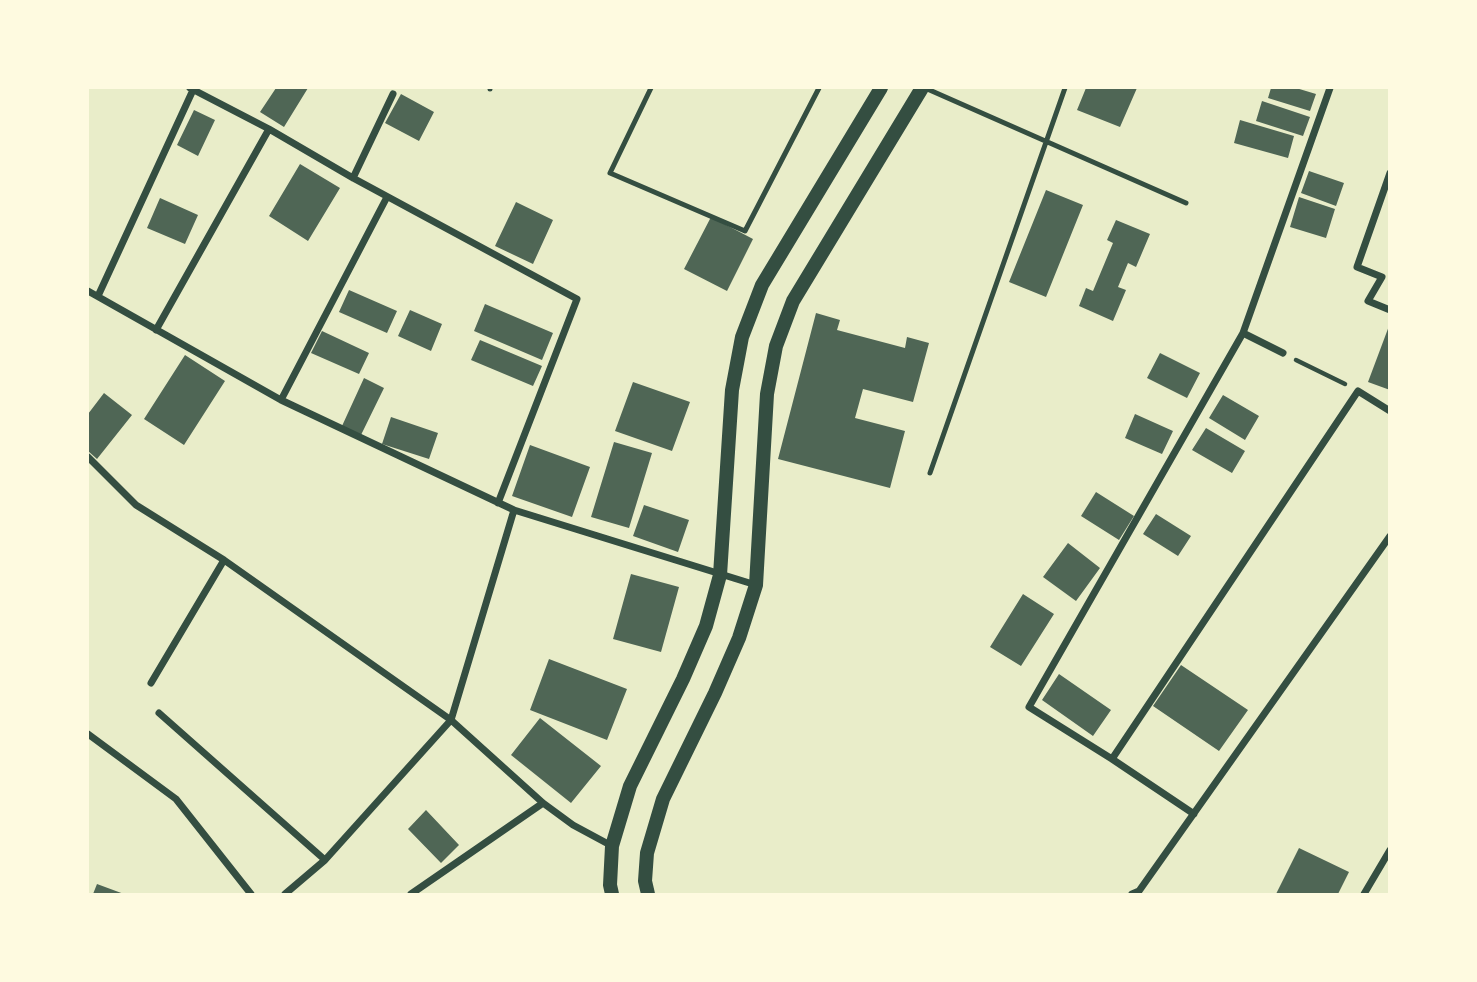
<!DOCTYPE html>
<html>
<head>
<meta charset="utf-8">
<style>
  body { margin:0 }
  #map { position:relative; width:1477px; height:982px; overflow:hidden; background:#e9edc9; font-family:"Sofia Sans Condensed",sans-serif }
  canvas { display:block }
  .frame { position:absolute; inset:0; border:89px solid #fefae0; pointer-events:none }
</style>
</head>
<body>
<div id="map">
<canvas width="1477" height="982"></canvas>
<div class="frame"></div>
</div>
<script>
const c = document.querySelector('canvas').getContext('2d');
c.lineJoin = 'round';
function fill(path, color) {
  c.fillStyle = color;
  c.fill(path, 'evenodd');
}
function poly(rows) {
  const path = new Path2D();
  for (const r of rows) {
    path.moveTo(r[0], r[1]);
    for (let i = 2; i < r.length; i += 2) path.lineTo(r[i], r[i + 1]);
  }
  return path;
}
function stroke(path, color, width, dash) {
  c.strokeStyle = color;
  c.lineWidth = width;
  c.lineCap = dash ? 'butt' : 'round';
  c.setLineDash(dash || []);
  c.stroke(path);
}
const building = poly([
  [276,88,308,88,284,127,260,112],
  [1086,88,1137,88,1120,127,1077,110],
  [1271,88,1296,88,1316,94,1310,111,1268,98],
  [401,94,434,112,419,141,385,123],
  [1262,101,1310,117,1303,136,1256,121],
  [194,110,215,120,198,156,177,145],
  [1240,120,1294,136,1288,158,1234,143],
  [300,164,340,188,308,241,269,216],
  [1309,171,1344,183,1336,206,1301,193],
  [1046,190,1083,205,1046,297,1009,282],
  [1299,197,1335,209,1326,238,1290,227],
  [160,198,198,215,185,244,147,228],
  [516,202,553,220,533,264,495,246],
  [711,217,753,239,727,291,684,269],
  [1116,220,1150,234,1136,267,1128,263,1118,287,1126,290,1113,321,1079,306,1086,288,1093,291,1113,243,1107,240],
  [349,290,397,311,387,333,339,312],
  [485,304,553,333,542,360,474,331],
  [410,310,442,324,431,351,398,336],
  [816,313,840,320,837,330,905,348,907,337,929,343,913,402,863,389,855,418,905,431,890,488,778,459],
  [1389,326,1390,326,1390,390,1368,382],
  [322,331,369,353,359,374,311,353],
  [480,340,542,366,533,386,471,360],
  [1160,353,1200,373,1187,398,1147,378],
  [185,355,225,381,184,445,144,419],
  [364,378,384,388,361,435,342,426],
  [633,382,690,402,672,451,615,431],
  [104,393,132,415,97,459,88,451,88,414],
  [1223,395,1259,416,1245,440,1209,418],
  [1135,414,1173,431,1162,454,1125,438],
  [391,417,438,433,429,459,382,444],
  [1206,428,1245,451,1232,473,1192,450],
  [614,442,652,453,629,528,591,517],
  [530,445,590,467,572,517,512,496],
  [1096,492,1134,516,1119,540,1081,516],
  [644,505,689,520,678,552,633,536],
  [1156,514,1191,536,1178,556,1143,534],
  [1068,543,1100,568,1076,601,1043,577],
  [631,574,679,587,661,652,613,639],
  [1023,594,1054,614,1021,666,990,647],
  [549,659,627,689,607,740,530,710],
  [1181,665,1248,710,1219,751,1153,706],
  [1059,674,1111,710,1093,736,1042,700],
  [540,718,601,766,571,803,511,755],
  [426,810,459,845,441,863,408,829],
  [1299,848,1349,872,1338,894,1276,894],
  [97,884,124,894,93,894]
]);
const path = poly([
  [1296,360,1345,384]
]);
const service = poly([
  [651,88,610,173,745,231,819,88],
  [925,88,1186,203],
  [490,89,490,88],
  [930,473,1065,88]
]);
const minor = poly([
  [190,88,269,129,353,178,577,299,498,503],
  [1390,173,1357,267,1382,277,1368,301,1390,310],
  [353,178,393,94],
  [88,291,281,400,514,510,756,585],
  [98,296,193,90],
  [156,330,269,129],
  [1243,333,1283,353],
  [281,400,387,197],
  [88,457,136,505,224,560,451,720,543,803,573,825,612,846],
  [151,683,224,560],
  [159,713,325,860],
  [88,734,176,799,251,894],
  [1112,759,1358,391,1390,411],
  [1194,814,1112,759,1029,707,1243,333,1330,88],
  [285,894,325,860,451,720,514,510],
  [411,894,543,803],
  [1132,894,1139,891,1390,536],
  [1364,894,1390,850]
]);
const secondary = poly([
  [612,894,610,885,612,846,630,786,683,679,706,626,720,575,732,390,742,337,762,285,881,88],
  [648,894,645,881,647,853,663,799,715,693,739,638,756,585,767,394,776,346,793,301,922,88]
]);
fill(building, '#4f6655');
stroke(path, '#344e41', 4.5);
stroke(service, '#344e41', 5);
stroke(minor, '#344e41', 7);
stroke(secondary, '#344e41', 14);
</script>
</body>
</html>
